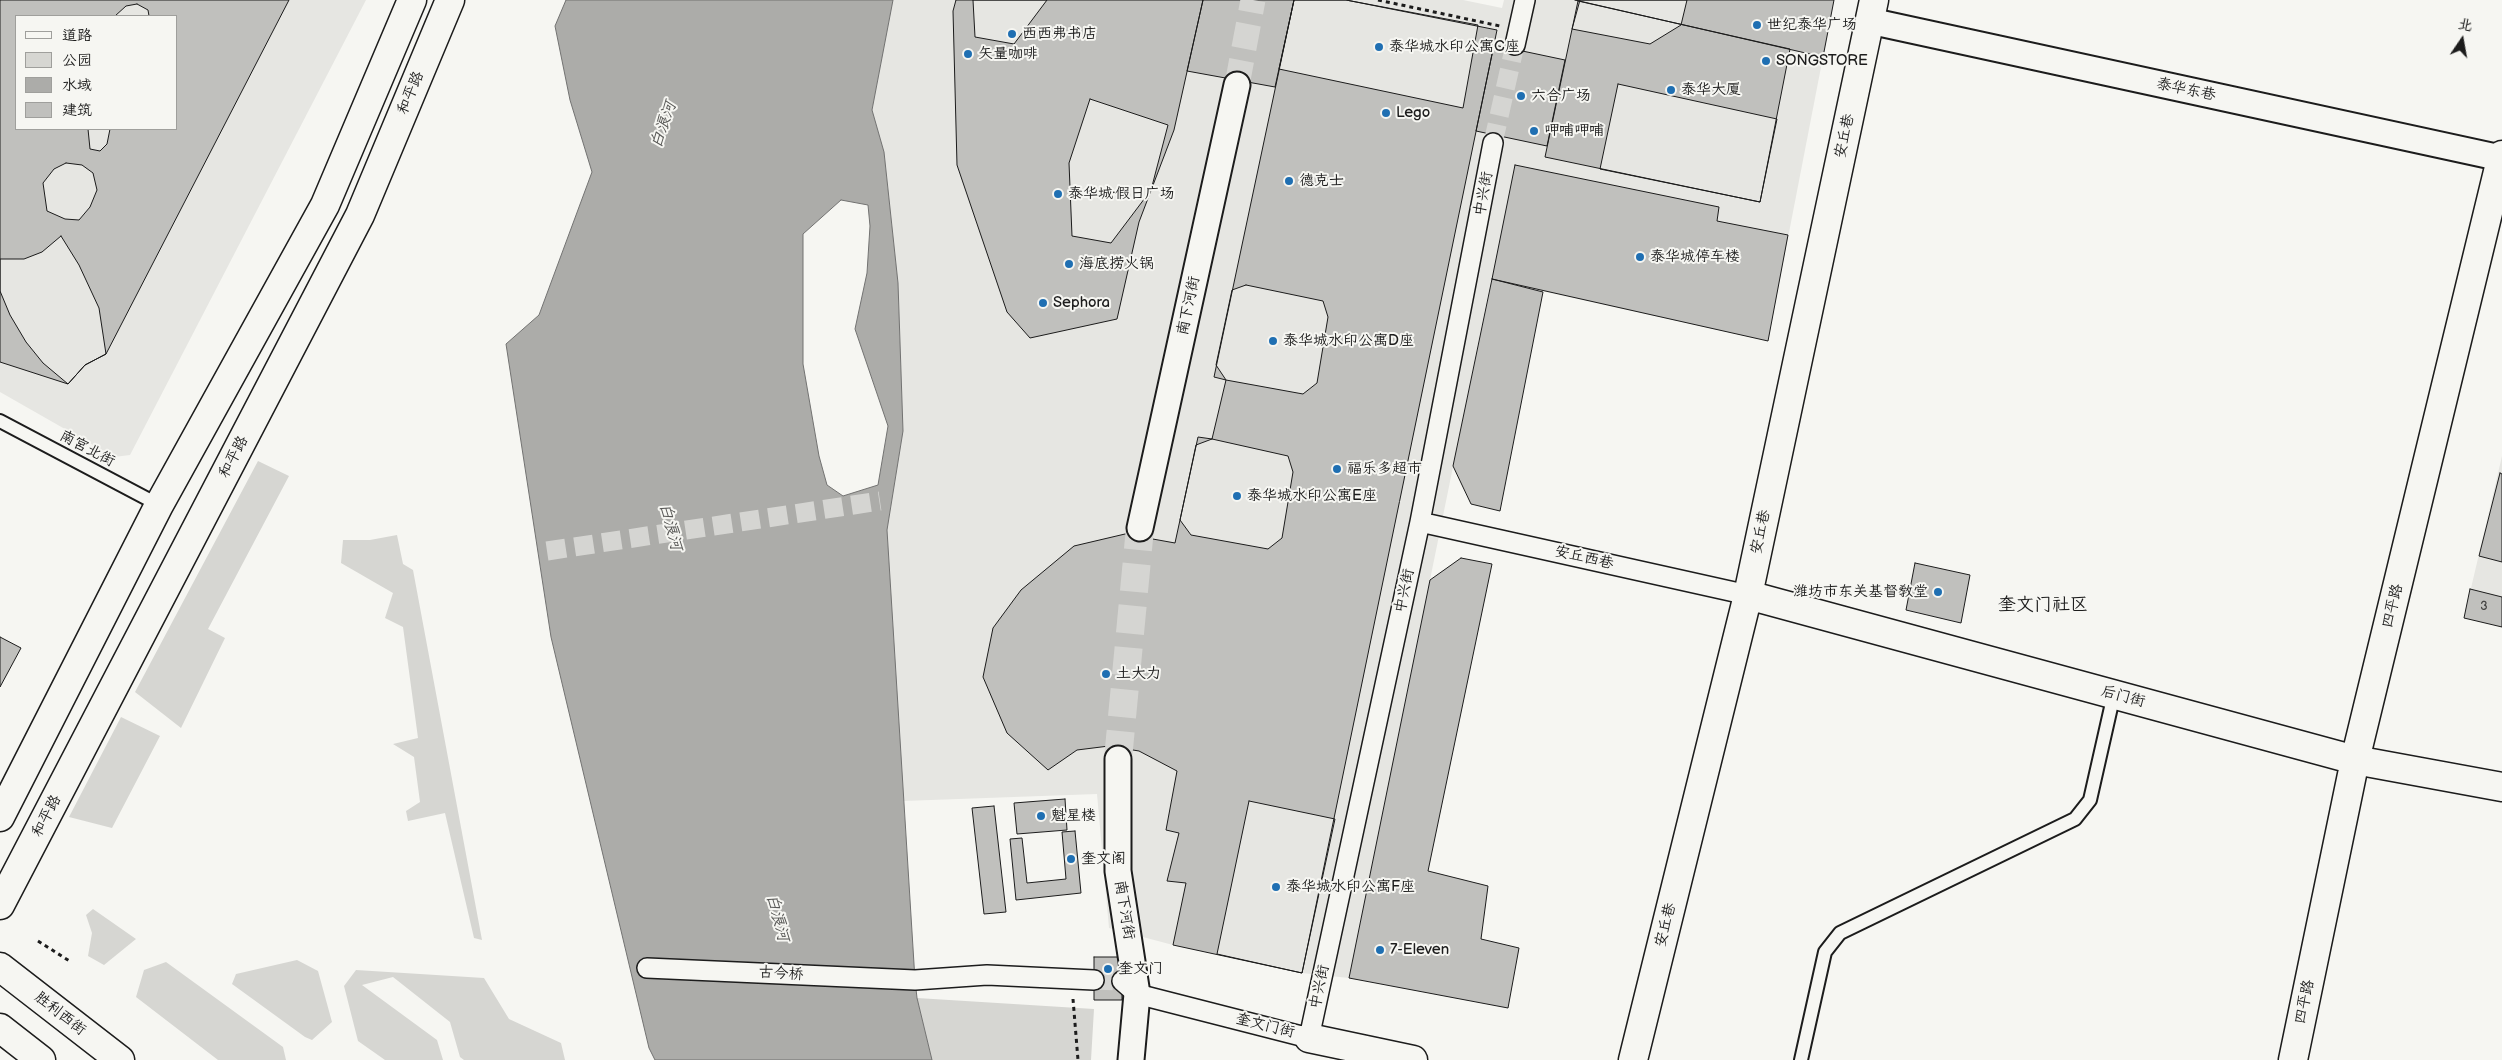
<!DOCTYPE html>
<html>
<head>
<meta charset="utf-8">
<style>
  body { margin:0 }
  #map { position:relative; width:2502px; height:1060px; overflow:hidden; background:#f6f6f2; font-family:"Balsamiq Sans","LXGW WenKai TC",sans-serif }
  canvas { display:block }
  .legend { position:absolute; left:15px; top:15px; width:162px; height:115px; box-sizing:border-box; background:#f6f6f2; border:1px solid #9f9f9c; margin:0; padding:6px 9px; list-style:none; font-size:15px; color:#1c1c1c }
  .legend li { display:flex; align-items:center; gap:10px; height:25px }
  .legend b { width:25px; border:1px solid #9f9f9c }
  .north { position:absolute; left:2437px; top:15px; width:50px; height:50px; -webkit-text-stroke:4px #f6f6f2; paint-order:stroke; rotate:12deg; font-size:14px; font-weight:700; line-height:20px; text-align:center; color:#1c1c1c }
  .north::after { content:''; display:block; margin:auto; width:18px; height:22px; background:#1c1c1c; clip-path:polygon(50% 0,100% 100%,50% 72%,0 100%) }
</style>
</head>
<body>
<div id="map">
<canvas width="2502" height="1060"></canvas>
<ul class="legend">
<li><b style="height:6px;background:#f6f6f2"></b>道路</li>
<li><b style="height:14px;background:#d6d6d2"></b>公园</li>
<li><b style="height:14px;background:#acaca9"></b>水域</li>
<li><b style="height:14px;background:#c0c0bd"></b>建筑</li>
</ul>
<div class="north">北</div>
</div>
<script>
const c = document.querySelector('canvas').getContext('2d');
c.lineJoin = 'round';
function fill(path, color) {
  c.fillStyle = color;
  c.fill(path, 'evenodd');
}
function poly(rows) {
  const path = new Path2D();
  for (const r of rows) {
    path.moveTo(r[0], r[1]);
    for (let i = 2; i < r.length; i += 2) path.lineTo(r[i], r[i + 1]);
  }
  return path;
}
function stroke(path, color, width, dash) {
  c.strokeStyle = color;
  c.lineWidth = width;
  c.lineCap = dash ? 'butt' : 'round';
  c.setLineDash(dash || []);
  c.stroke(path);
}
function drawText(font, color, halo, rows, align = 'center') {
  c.font = font + ' "Balsamiq Sans","LXGW WenKai TC",sans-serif';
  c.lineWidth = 4;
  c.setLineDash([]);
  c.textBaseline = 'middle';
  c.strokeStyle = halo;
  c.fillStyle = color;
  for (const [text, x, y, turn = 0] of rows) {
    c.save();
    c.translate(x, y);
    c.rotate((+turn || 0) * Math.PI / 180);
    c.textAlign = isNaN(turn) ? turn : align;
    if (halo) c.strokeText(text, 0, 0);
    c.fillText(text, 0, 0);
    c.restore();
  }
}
const built = poly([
  [0,0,366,0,130,455,114,457,0,392],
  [16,16,176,16,176,129,16,129],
  [893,0,1463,0,1502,8,1504,0,1834,0,1768,341,1491,280,1349,978,1302,973,1173,945,1109,928,1097,794,903,801,887,530,903,431,898,283,884,152,872,110],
  [2502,456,2502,627,2464,618]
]);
const green = poly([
  [258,461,289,476,208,629,225,638,181,728,135,692],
  [397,535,403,564,413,570,482,940,474,938,445,813,408,821,406,811,420,802,414,757,393,744,418,738,403,627,385,618,393,593,341,563,343,540,370,540],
  [121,717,160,736,112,828,69,817],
  [93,909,136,939,104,965,88,956,92,933,86,915],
  [297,960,318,971,332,1022,312,1040,305,1037,232,984,236,974],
  [166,962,283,1047,286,1060,218,1060,136,997,144,970],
  [356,970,484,978,509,1019,561,1043,565,1060,464,1060,460,1057,450,1022,393,977,362,985,437,1040,443,1060,385,1060,358,1041,344,986],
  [917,998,1094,1009,1091,1060,932,1060]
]);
const water = poly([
  [566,0,893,0,872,110,884,152,898,283,903,431,887,530,915,980,917,998,932,1060,655,1060,649,1048,551,637,506,344,539,315,592,172,570,100,555,26,566,0],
  [841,200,868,205,870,226,867,273,855,329,888,426,878,485,843,496,827,485,819,456,803,364,803,234,841,200]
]);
const building = poly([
  [0,0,289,0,106,354,85,365,68,384,0,362,0,0],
  [137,4,148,10,149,16,176,16,176,129,110,129,107,144,100,151,90,149,88,129,16,129,16,16,115,16,126,6,137,4],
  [66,163,82,165,93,173,97,190,90,207,79,220,65,219,47,211,43,183,54,169,66,163],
  [956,0,1203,0,1174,130,1139,222,1117,319,1030,338,1007,312,957,165,953,11,956,0],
  [973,0,1047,0,1014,44,975,37,973,0],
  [1203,0,1294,0,1275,87,1187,71,1203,0],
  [1294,0,1346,0,1497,30,1302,973,1173,945,1186,883,1167,881,1179,833,1166,830,1177,771,1139,751,1109,746,1077,750,1048,770,1007,733,983,677,993,628,1021,590,1074,546,1125,534,1175,543,1198,437,1212,439,1226,380,1214,377,1294,0],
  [1294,0,1346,0,1478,25,1463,108,1279,69,1294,0],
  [1575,0,1834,0,1823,57,1575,0],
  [1580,0,1687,0,1681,25,1650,44,1572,29,1580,0],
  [1578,1,1790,49,1760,202,1545,157,1578,1],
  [1494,45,1565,60,1547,146,1476,131,1494,45],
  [1618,84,1777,119,1760,202,1600,169,1618,84],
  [1090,99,1168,125,1151,190,1111,243,1072,236,1069,163,1090,99],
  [1515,165,1719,207,1717,221,1788,235,1768,341,1492,279,1515,165],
  [61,236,79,265,99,308,106,354,85,365,68,384,43,363,26,342,10,315,0,291,0,259,24,259,42,252,61,236],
  [1492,279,1543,292,1500,511,1471,504,1453,466,1492,279],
  [1246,285,1323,301,1328,317,1317,383,1303,394,1226,380,1216,365,1232,290,1246,285],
  [1212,439,1288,456,1293,472,1282,538,1268,549,1191,535,1180,520,1196,445,1212,439],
  [2500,473,2502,474,2502,562,2479,556,2500,473],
  [1461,558,1492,564,1428,871,1488,886,1481,939,1519,948,1508,1008,1349,978,1430,580,1461,558],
  [1915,563,1970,575,1961,623,1906,610,1915,563],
  [2470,589,2502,597,2502,627,2464,618,2470,589],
  [0,637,21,648,0,687,0,637],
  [1065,799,1067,830,1017,834,1014,803,1065,799],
  [1249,801,1335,819,1302,973,1217,954,1249,801],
  [994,806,1006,912,984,914,972,808,994,806],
  [1075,831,1081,893,1016,900,1010,839,1022,838,1027,883,1066,879,1062,832,1075,831],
  [1094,957,1122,957,1122,1000,1094,1000,1094,957]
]);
const pedestrianTunnel = poly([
  [1493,143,1515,45],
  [547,551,880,501],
  [1094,980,1122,981]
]);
const minorTunnel = poly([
  [1237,85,1253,0]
]);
const tertiaryTunnel = poly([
  [1118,759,1140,528]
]);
const path = poly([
  [1378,0,1500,26],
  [38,941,71,962],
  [1073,999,1078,1060]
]);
const service = poly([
  [0,421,159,505],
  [1801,1060,1825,952,1840,933,2075,819,2090,800,2114,694]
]);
const pedestrian = poly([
  [1515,45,1525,0],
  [1420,522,1748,595],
  [647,968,915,980,987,975,1094,980],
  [1122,981,1137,994,1309,1038,1420,522,1493,143]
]);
const minor = poly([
  [1870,21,2501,158],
  [1140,528,1237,85],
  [1118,759,1118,871,1137,994,1131,1060]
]);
const tertiary = poly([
  [1748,595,2355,760,2502,787],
  [1309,1038,1413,1060],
  [1633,1060,1748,595,1874,0],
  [2293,1060,2355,760,2502,155]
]);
const secondary = poly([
  [0,817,159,505,325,205,412,0],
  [0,905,360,215,450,0]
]);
const primary = poly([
  [0,967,120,1060],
  [0,1028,41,1060]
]);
const markers = [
  [1757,25,5,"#1f6fb2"],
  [1012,34,5,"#1f6fb2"],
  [1379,47,5,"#1f6fb2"],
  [968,54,5,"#1f6fb2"],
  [1766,61,5,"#1f6fb2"],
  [1671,90,5,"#1f6fb2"],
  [1521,96,5,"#1f6fb2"],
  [1386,113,5,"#1f6fb2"],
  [1534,131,5,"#1f6fb2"],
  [1289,181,5,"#1f6fb2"],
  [1058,194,5,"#1f6fb2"],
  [1640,257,5,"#1f6fb2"],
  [1069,264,5,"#1f6fb2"],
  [1043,303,5,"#1f6fb2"],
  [1273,341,5,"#1f6fb2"],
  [1337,469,5,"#1f6fb2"],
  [1237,496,5,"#1f6fb2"],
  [1938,592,5,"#1f6fb2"],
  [1106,674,5,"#1f6fb2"],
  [1041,816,5,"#1f6fb2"],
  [1071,859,5,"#1f6fb2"],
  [1276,887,5,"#1f6fb2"],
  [1380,950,5,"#1f6fb2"],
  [1108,969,5,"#1f6fb2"]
];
const numberNames = [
  ["3",2484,607]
];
const poiNames = [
  ["世纪泰华广场",1767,25],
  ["西西弗书店",1022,34],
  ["泰华城水印公寓C座",1389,47],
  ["矢量咖啡",978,54],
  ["SONGSTORE",1776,61],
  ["泰华大厦",1681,90],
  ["六合广场",1531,96],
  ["Lego",1396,113],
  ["呷哺呷哺",1544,131],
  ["德克士",1299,181],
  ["泰华城·假日广场",1068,194],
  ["泰华城停车楼",1650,257],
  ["海底捞火锅",1079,264],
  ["Sephora",1053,303],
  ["泰华城水印公寓D座",1283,341],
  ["福乐多超市",1347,469],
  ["泰华城水印公寓E座",1247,496],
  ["潍坊市东关基督教堂",1928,592,"right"],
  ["土大力",1116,674],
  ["魁星楼",1051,816],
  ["奎文阁",1081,859],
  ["泰华城水印公寓F座",1286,887],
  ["7-Eleven",1390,950],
  ["奎文门",1118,969]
];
const streetNames = [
  ["泰华东巷",2186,90,12],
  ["和平路",411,93,-67],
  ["安丘巷",1845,136,-78],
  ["中兴街",1484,194,-79],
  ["南下河街",1189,306,-78],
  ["南宫北街",87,449,28],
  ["和平路",234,457,-62],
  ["安丘巷",1761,532,-78],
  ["安丘西巷",1584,558,13],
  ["中兴街",1405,591,-78],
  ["四平路",2393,606,-76],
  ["后门街",2123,697,15],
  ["和平路",47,816,-62],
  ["南下河街",1124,910,81],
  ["安丘巷",1666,925,-76],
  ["古今桥",781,974,3],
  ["中兴街",1320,987,-78],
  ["四平路",2305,1002,-78],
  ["胜利西街",60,1014,38],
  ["奎文门街",1265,1026,14]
];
const waterNames = [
  ["白浪河",664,125,-71],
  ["白浪河",670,527,75],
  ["白浪河",777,918,75]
];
const quarterNames = [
  ["奎文门社区",2043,605]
];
fill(built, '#e6e6e2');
fill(green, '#d6d6d2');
fill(water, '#acaca9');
stroke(water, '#727271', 1);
fill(building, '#c0c0bd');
stroke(building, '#1c1c1c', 1);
stroke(pedestrianTunnel, '#d5d5d2', 19, [19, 9]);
stroke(minorTunnel, '#d5d5d2', 25, [25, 12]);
stroke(tertiaryTunnel, '#d5d5d2', 28, [28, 14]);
stroke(service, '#1c1c1c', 16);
stroke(pedestrian, '#1c1c1c', 22);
stroke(minor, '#1c1c1c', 29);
stroke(tertiary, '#1c1c1c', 31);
stroke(secondary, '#1c1c1c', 31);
stroke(primary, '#1c1c1c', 31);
stroke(path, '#1c1c1c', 3, [4, 4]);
stroke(service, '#f6f6f2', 12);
stroke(pedestrian, '#f6f6f2', 19);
stroke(minor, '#f6f6f2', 25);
stroke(tertiary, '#f6f6f2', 28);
stroke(secondary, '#f6f6f2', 28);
stroke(primary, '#f6f6f2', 28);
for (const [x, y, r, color] of markers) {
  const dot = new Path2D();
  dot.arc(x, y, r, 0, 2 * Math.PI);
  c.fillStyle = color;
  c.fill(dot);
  stroke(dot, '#f6f6f2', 2);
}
drawText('12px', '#454544', null, numberNames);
drawText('15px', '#1c1c1c', '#f6f6f2', poiNames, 'left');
drawText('15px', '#1c1c1c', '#f6f6f2', streetNames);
drawText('italic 16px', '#565654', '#f6f6f2', waterNames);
drawText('18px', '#1c1c1c', '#f6f6f2', quarterNames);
</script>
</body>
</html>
